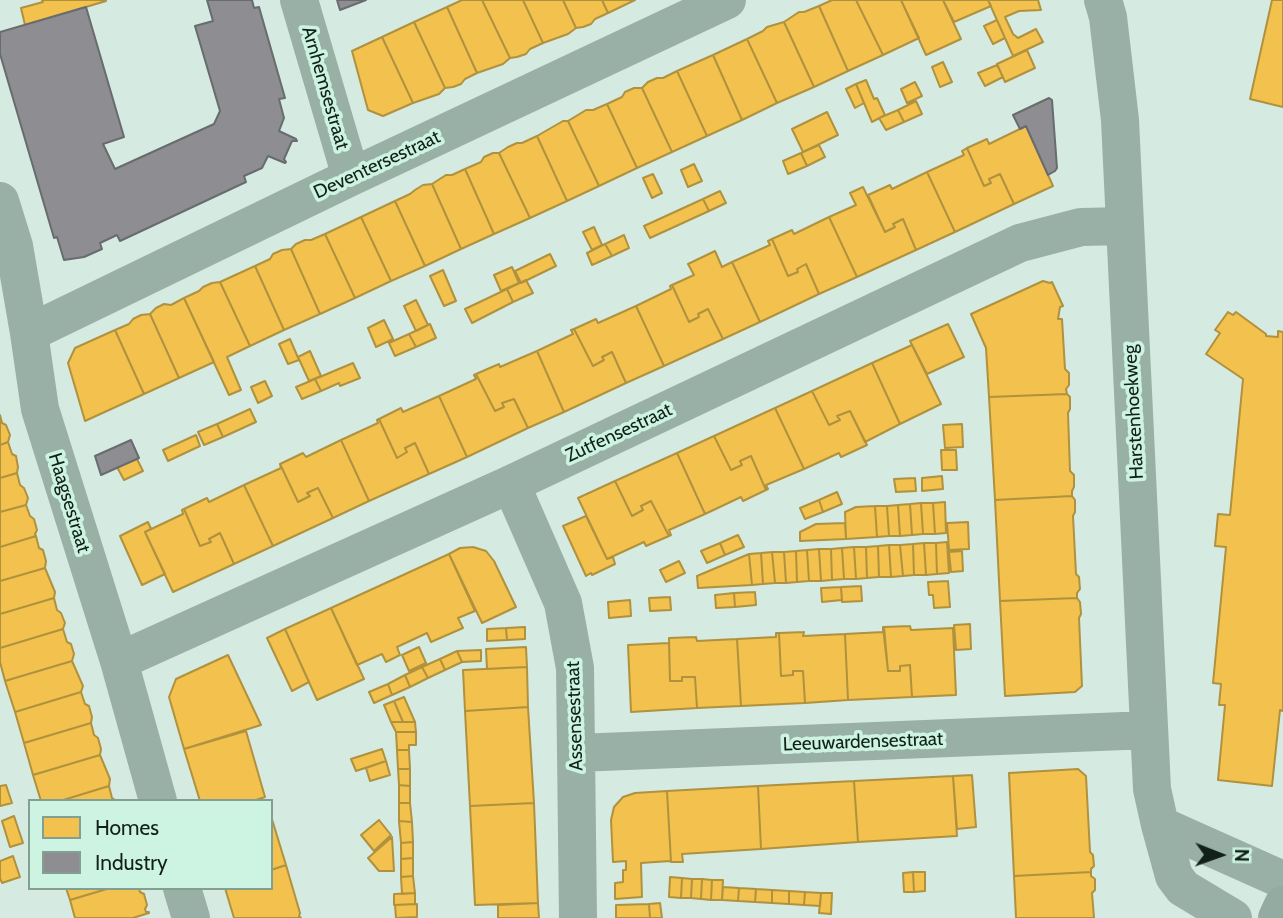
<!DOCTYPE html>
<html>
<head>
<meta charset="utf-8">
<style>
  body { margin:0 }
  #map { position:relative; width:1283px; height:918px; overflow:hidden; background:#d5ebe1; font-family:Cabin,sans-serif }
  canvas { display:block }
  .legend { position:absolute; left:28px; top:799px; width:245px; height:91px; box-sizing:border-box; background:#cdf3e2; border:2px solid #829f92; margin:0; padding:9px 12px; list-style:none; font-size:21px; color:#12201a }
  .legend li { display:flex; align-items:center; gap:14px; height:35px }
  .legend b { width:35px; border:2px solid #829f92 }
  .north { position:absolute; left:1185px; top:820px; width:70px; height:70px; -webkit-text-stroke:5px #cdf3e2; paint-order:stroke; rotate:91deg; font-size:19px; font-weight:700; line-height:28px; text-align:center; color:#12201a }
  .north::after { content:''; display:block; margin:auto; width:24px; height:32px; background:#12201a; clip-path:polygon(50% 0,100% 100%,50% 72%,0 100%) }
</style>
</head>
<body>
<div id="map">
<canvas width="1283" height="918"></canvas>
<ul class="legend">
<li><b style="height:19px;background:#f2c14e"></b>Homes</li>
<li><b style="height:19px;background:#8d8d92"></b>Industry</li>
</ul>
<div class="north">N</div>
</div>
<script>
const c = document.querySelector('canvas').getContext('2d');
c.lineJoin = 'round';
function fill(path, color) {
  c.fillStyle = color;
  c.fill(path, 'evenodd');
}
function poly(rows) {
  const path = new Path2D();
  for (const r of rows) {
    path.moveTo(r[0], r[1]);
    for (let i = 2; i < r.length; i += 2) path.lineTo(r[i], r[i + 1]);
  }
  return path;
}
function stroke(path, color, width, dash) {
  c.strokeStyle = color;
  c.lineWidth = width;
  c.lineCap = dash ? 'butt' : 'round';
  c.setLineDash(dash || []);
  c.stroke(path);
}
function drawText(font, color, halo, rows, align = 'center') {
  c.font = font + ' Cabin,sans-serif';
  c.lineWidth = 7;
  c.setLineDash([]);
  c.textBaseline = 'middle';
  c.strokeStyle = halo;
  c.fillStyle = color;
  for (const [text, x, y, turn = 0] of rows) {
    c.save();
    c.translate(x, y);
    c.rotate((+turn || 0) * Math.PI / 180);
    c.textAlign = isNaN(turn) ? turn : align;
    if (halo) c.strokeText(text, 0, 0);
    c.fillText(text, 0, 0);
    c.restore();
  }
}
const homes = poly([
  [42,0,106,0,106,1,25,25,21,8,43,2,42,0],
  [462,0,482,0,510,58,503,64,477,73,447,7,462,0],
  [482,0,523,0,543,43,530,49,526,54,517,57,510,58,482,0],
  [523,0,563,0,576,28,568,34,543,43,523,0],
  [563,0,602,0,608,13,595,19,591,24,583,27,576,28,563,0],
  [602,0,635,0,608,13,602,0],
  [832,0,856,0,883,55,848,71,819,6,832,0],
  [856,0,901,0,919,38,883,55,856,0],
  [901,0,943,0,961,39,926,55,901,0],
  [943,0,988,0,991,6,954,22,943,0],
  [988,0,1038,0,1041,10,1019,11,1005,17,1013,34,1018,38,1036,29,1043,42,1013,56,988,0],
  [1272,0,1283,0,1283,107,1250,99,1272,0],
  [819,6,848,71,814,87,784,22,799,12,804,12,819,6],
  [447,7,477,73,465,79,461,84,453,87,445,88,414,22,447,7],
  [997,20,1005,38,993,44,984,26,997,20],
  [414,22,445,88,439,94,413,103,382,37,414,22],
  [784,22,814,87,777,103,747,39,763,31,767,27,784,22],
  [382,37,413,103,383,116,368,110,352,51,382,37],
  [747,39,777,103,742,120,713,55,747,39],
  [1027,50,1035,68,1005,82,997,64,1027,50],
  [713,55,742,120,707,136,677,71,713,55],
  [943,62,952,82,940,87,932,67,943,62],
  [997,65,1003,77,985,86,978,73,997,65],
  [677,71,707,136,672,152,642,88,648,82,657,78,663,78,677,71],
  [866,80,874,99,877,98,885,115,872,122,856,84,866,80],
  [915,82,922,96,907,103,901,89,915,82],
  [856,84,864,103,855,108,846,89,856,84],
  [634,88,642,88,672,152,637,168,607,104,622,97,625,92,634,88],
  [916,101,922,114,904,122,898,110,916,101],
  [607,104,637,168,599,186,568,121,586,110,593,110,607,104],
  [898,110,904,122,886,130,879,118,898,110],
  [827,112,838,135,803,152,792,129,827,112],
  [563,121,568,121,599,186,567,201,537,136,563,121],
  [1026,126,1053,186,1014,204,1000,174,989,179,991,183,984,186,967,148,987,139,989,144,1026,126],
  [537,136,567,201,530,218,499,153,508,147,517,143,522,143,537,136],
  [819,145,825,157,807,166,801,153,819,145],
  [967,148,984,186,991,183,989,179,1000,174,1014,204,955,232,927,172,964,155,962,151,967,148],
  [493,153,499,153,530,218,494,234,465,169,481,162,484,157,493,153],
  [801,153,807,166,788,174,783,161,801,153],
  [694,164,702,181,688,187,681,170,694,164],
  [465,169,494,234,461,249,432,184,446,175,452,175,465,169],
  [927,172,955,232,916,250,903,219,893,224,895,227,885,232,868,195,890,185,892,189,927,172],
  [653,174,662,193,652,198,643,178,653,174],
  [432,184,461,249,425,266,395,201,410,194,415,190,423,185,432,184],
  [863,187,885,232,895,227,893,224,903,219,916,250,857,277,829,217,856,205,850,193,863,187],
  [720,191,726,203,709,211,703,199,720,191],
  [703,199,709,211,650,238,644,226,703,199],
  [395,201,425,266,391,281,361,217,395,201],
  [361,217,391,281,355,298,325,234,361,217],
  [829,217,857,277,819,294,806,264,797,269,798,272,788,276,772,239,792,230,794,234,829,217],
  [594,227,602,245,592,250,583,232,594,227],
  [325,234,355,298,320,314,291,249,296,244,305,240,311,240,325,234],
  [624,235,629,248,612,256,605,244,624,235],
  [772,239,788,276,798,272,797,269,806,264,819,294,760,322,732,262,770,245,768,241,772,239],
  [605,244,612,256,592,265,587,253,605,244],
  [291,249,320,314,284,330,255,266,270,259,273,254,282,250,291,249],
  [715,251,722,267,732,262,760,322,723,339,708,309,698,314,699,317,689,322,672,285,694,275,688,264,715,251],
  [550,254,556,266,521,283,515,271,550,254],
  [255,266,284,330,250,346,220,282,255,266],
  [512,267,519,283,501,291,494,275,512,267],
  [443,270,456,301,444,306,430,276,443,270],
  [526,280,533,293,513,302,507,289,526,280],
  [1043,281,1050,283,1052,282,1063,306,1060,307,1058,319,1062,319,1065,369,1069,373,1069,385,1066,389,1067,394,989,397,986,348,971,314,1043,281],
  [220,282,250,346,227,357,241,390,229,395,184,298,199,291,203,287,212,283,220,282],
  [672,285,689,322,699,317,698,314,708,309,723,339,664,366,636,306,671,289,670,286,672,285],
  [507,289,513,302,472,323,465,309,507,289],
  [184,298,214,362,179,378,150,314,156,308,164,304,171,305,184,298],
  [416,300,428,325,416,331,404,306,416,300],
  [636,306,664,366,626,383,612,352,602,357,604,360,593,366,574,329,596,319,598,323,636,306],
  [1228,312,1233,315,1236,312,1266,334,1266,336,1278,337,1278,331,1283,332,1283,711,1280,710,1272,786,1218,780,1225,705,1219,705,1221,684,1213,683,1226,547,1215,546,1218,514,1230,515,1243,379,1206,354,1220,333,1215,330,1228,312],
  [150,314,179,378,144,394,115,330,129,324,133,319,141,315,150,314],
  [384,320,393,339,376,347,368,328,384,320],
  [430,324,436,338,416,347,409,334,430,324],
  [948,324,964,357,927,374,910,341,948,324],
  [574,329,593,366,604,360,602,357,612,352,626,383,564,412,537,351,573,334,571,330,574,329],
  [115,330,144,394,85,421,68,363,75,348,115,330],
  [409,334,416,347,395,356,389,343,409,334],
  [290,339,299,360,288,364,279,344,290,339],
  [912,345,941,404,900,424,872,363,912,345],
  [310,351,321,376,309,381,298,357,310,351],
  [537,351,564,412,528,428,514,399,502,403,504,407,495,411,476,374,499,364,500,367,537,351],
  [353,363,360,378,340,386,339,383,321,391,315,379,353,363],
  [872,363,900,424,865,442,850,411,837,416,840,420,829,425,812,391,872,363],
  [476,374,495,411,504,407,502,403,514,399,528,428,467,457,439,396,476,379,474,375,476,374],
  [315,379,321,391,302,399,296,387,315,379],
  [265,381,272,396,258,403,251,387,265,381],
  [812,391,829,425,840,420,837,416,850,411,867,445,841,457,839,453,804,469,775,408,812,391],
  [1067,394,1070,397,1070,409,1068,413,1070,471,1074,475,1074,487,1072,491,1072,496,995,500,989,397,1067,394],
  [439,396,467,457,429,474,415,443,405,448,407,452,397,458,379,419,401,408,403,412,439,396],
  [775,408,804,469,766,485,768,489,766,490,751,456,740,461,742,465,731,470,714,436,775,408],
  [250,409,256,422,223,437,217,424,250,409],
  [0,415,2,423,6,425,10,435,8,442,0,445,0,415],
  [379,419,397,458,407,452,405,448,415,443,429,474,369,501,341,440,378,423,377,420,379,419],
  [217,424,223,437,204,445,198,432,217,424],
  [962,424,963,447,945,448,943,425,962,424],
  [196,435,200,446,168,461,163,450,196,435],
  [714,436,731,470,742,465,740,461,751,456,766,490,743,501,741,497,705,514,677,453,714,436],
  [341,440,369,501,333,518,318,488,307,493,310,496,298,502,280,464,303,453,306,457,341,440],
  [8,442,12,454,16,456,18,467,17,473,0,478,0,445,8,442],
  [941,450,956,450,957,470,942,470,941,450],
  [677,453,705,514,669,530,671,535,669,536,651,501,641,506,643,510,632,516,615,481,677,453],
  [137,459,143,471,124,480,117,467,137,459],
  [280,464,298,502,310,496,307,493,318,488,333,518,273,546,244,485,281,468,280,464],
  [17,473,20,485,24,488,28,498,26,505,0,512,0,478,17,473],
  [942,476,943,489,922,491,922,478,942,476],
  [915,478,916,491,896,492,894,479,915,478],
  [615,481,632,516,643,510,641,506,651,501,669,536,646,546,644,542,607,559,578,498,615,481],
  [244,485,273,546,234,564,220,533,209,539,211,542,200,546,184,509,207,498,209,502,244,485],
  [837,492,842,504,823,512,819,500,837,492],
  [1072,496,1075,500,1075,512,1073,516,1076,574,1079,577,1080,589,1077,593,1077,598,1000,601,995,500,1072,496],
  [819,500,823,512,805,519,800,508,819,500],
  [945,502,946,533,935,534,933,503,945,502],
  [921,503,933,503,935,534,923,534,921,503],
  [921,503,923,534,912,535,910,504,921,503],
  [910,504,912,535,900,536,898,505,910,504],
  [26,505,30,516,34,519,37,530,35,534,36,536,0,547,0,512,26,505],
  [898,505,900,536,889,536,887,506,898,505],
  [875,506,887,506,889,536,877,537,875,506],
  [875,506,877,537,846,539,845,512,856,507,875,506],
  [184,509,200,546,211,542,209,539,220,533,234,564,173,592,145,532,183,514,182,510,184,509],
  [586,516,607,559,613,557,615,564,592,575,591,573,586,576,563,526,586,516],
  [148,522,151,529,145,532,165,574,142,585,120,536,148,522],
  [968,522,969,549,949,550,947,523,968,522],
  [845,523,846,539,800,541,800,532,816,524,845,523],
  [738,535,744,547,725,555,720,543,738,535],
  [36,536,39,548,43,550,46,561,45,568,0,581,0,547,36,536],
  [947,542,949,573,937,574,936,543,947,542],
  [720,543,725,555,707,563,701,551,720,543],
  [924,543,936,543,937,574,926,575,924,543],
  [924,543,926,575,914,575,913,544,924,543],
  [913,544,914,575,903,576,900,545,913,544],
  [889,545,900,545,903,576,891,577,889,545],
  [889,545,891,577,879,577,878,546,889,545],
  [878,546,879,577,867,578,866,547,878,546],
  [473,547,486,551,494,561,516,607,482,623,449,554,460,548,473,547],
  [854,547,866,547,867,578,856,579,854,547],
  [854,547,856,579,844,579,842,548,854,547],
  [842,548,844,579,832,580,831,549,842,548],
  [819,549,821,581,809,581,807,550,819,549],
  [819,549,831,549,832,580,821,581,819,549],
  [807,550,809,581,797,582,796,551,807,550],
  [796,551,797,582,786,583,784,552,796,551],
  [962,551,963,571,951,572,949,552,962,551],
  [772,552,784,552,786,583,775,583,772,552],
  [772,552,775,583,763,584,761,553,772,552],
  [761,553,763,584,752,585,749,554,761,553],
  [449,554,475,611,458,618,463,628,431,642,427,633,397,647,400,655,386,662,382,654,357,665,331,608,449,554],
  [749,554,752,585,698,588,697,576,749,554],
  [679,561,685,573,666,582,660,570,679,561],
  [45,568,55,592,54,598,0,614,0,581,45,568],
  [948,581,950,607,934,608,933,595,929,595,928,582,948,581],
  [861,586,862,601,842,602,841,587,861,586],
  [841,587,842,600,822,602,821,588,841,587],
  [755,592,756,605,735,607,734,593,755,592],
  [734,593,735,607,716,608,715,595,734,593],
  [670,597,671,610,650,611,649,598,670,597],
  [54,598,57,610,61,613,65,623,63,629,0,648,0,614,54,598],
  [1077,598,1080,602,1081,614,1079,618,1082,686,1075,692,1005,696,1000,601,1077,598],
  [630,600,631,616,609,618,608,602,630,600],
  [331,608,364,679,317,700,285,629,331,608],
  [970,624,971,649,956,650,954,625,970,624],
  [910,626,911,630,953,628,956,695,912,697,910,665,900,666,900,671,888,671,884,627,910,626],
  [525,627,525,639,507,640,506,628,525,627],
  [883,627,888,671,900,671,900,666,910,665,912,697,848,700,845,634,883,632,883,627],
  [506,628,507,640,487,641,487,629,506,628],
  [63,629,67,642,71,644,74,654,72,661,5,681,0,662,0,648,63,629],
  [285,629,309,682,292,691,267,638,285,629],
  [804,632,803,636,845,634,848,700,805,703,803,671,793,671,793,675,781,676,779,633,804,632],
  [776,633,779,633,781,676,793,675,793,671,803,671,805,703,741,706,737,639,776,637,776,633],
  [696,637,697,641,737,639,741,706,697,708,695,677,682,677,682,681,670,681,669,638,696,637],
  [669,643,670,681,682,681,682,677,695,677,697,708,631,712,628,645,669,643],
  [419,647,426,663,409,671,402,655,419,647],
  [526,647,527,667,487,669,486,649,526,647],
  [481,650,481,661,462,662,457,651,481,650],
  [457,651,462,662,445,670,440,659,457,651],
  [228,655,261,725,184,749,169,697,176,679,228,655],
  [440,659,445,670,428,678,422,667,440,659],
  [72,661,83,686,81,692,15,712,5,681,72,661],
  [422,667,428,678,410,687,405,675,422,667],
  [527,667,528,707,465,711,463,670,527,667],
  [405,675,410,687,392,695,388,684,405,675],
  [388,684,392,695,374,703,369,692,388,684],
  [81,692,85,704,89,706,92,717,91,723,24,743,15,712,81,692],
  [404,697,415,722,403,722,394,701,404,697],
  [394,701,403,722,391,722,384,705,394,701],
  [528,707,534,803,470,806,465,711,528,707],
  [391,722,415,722,416,732,396,732,391,722],
  [91,723,94,735,98,738,101,749,100,755,33,775,24,743,91,723],
  [246,731,265,797,253,801,200,801,184,749,246,731],
  [396,732,416,732,416,745,409,745,409,750,397,750,396,732],
  [382,749,386,761,356,771,351,759,382,749],
  [397,750,409,750,410,769,398,769,397,750],
  [100,755,110,779,109,786,60,801,41,801,33,775,100,755],
  [386,761,390,775,370,781,366,768,386,761],
  [398,769,410,769,410,786,399,785,398,769],
  [1078,769,1086,776,1090,852,1093,855,1094,866,1091,869,1091,872,1014,876,1009,773,1078,769],
  [972,775,976,827,957,829,953,776,972,775],
  [953,776,957,836,858,842,854,781,953,776],
  [854,781,858,842,761,849,758,786,854,781],
  [6,785,12,803,0,806,0,786,6,785],
  [399,785,410,786,410,803,399,803,399,785],
  [109,786,112,798,117,801,60,801,109,786],
  [758,786,761,849,682,854,683,862,671,862,667,791,758,786],
  [667,791,671,862,670,861,641,863,642,897,615,899,615,883,623,882,623,870,626,870,626,861,613,862,611,820,614,807,623,797,635,793,667,791],
  [399,803,410,803,412,822,399,821,399,803],
  [534,803,538,903,475,905,470,806,534,803],
  [14,816,23,843,10,847,2,821,14,816],
  [271,816,286,865,271,870,271,816],
  [379,820,391,835,374,851,361,835,379,820],
  [399,821,412,822,413,842,401,843,399,821],
  [392,837,394,871,379,871,368,858,392,837],
  [413,842,413,858,401,859,401,843,413,842],
  [13,856,20,877,2,883,0,878,0,861,13,856],
  [413,858,413,876,401,877,401,859,413,858],
  [286,865,300,913,299,916,301,918,234,918,225,888,271,888,271,870,286,865],
  [913,872,914,892,904,892,903,873,913,872],
  [913,872,925,872,925,891,914,892,913,872],
  [1091,872,1091,876,1095,879,1095,890,1092,893,1094,918,1016,918,1014,876,1091,872],
  [413,876,415,893,402,894,401,877,413,876],
  [670,877,682,878,681,898,669,897,670,877],
  [682,878,692,879,691,898,681,898,682,878],
  [692,879,702,879,701,899,691,898,692,879],
  [702,879,712,880,711,900,701,899,702,879],
  [712,880,723,880,722,900,711,900,712,880],
  [723,887,739,888,738,901,722,900,723,887],
  [66,888,110,888,70,900,66,888],
  [110,888,139,888,140,892,144,894,147,905,145,909,146,912,149,912,149,913,133,918,75,918,70,900,110,888],
  [739,888,756,889,755,902,738,901,739,888],
  [756,889,772,890,772,903,755,902,756,889],
  [772,890,789,891,789,904,772,903,772,890],
  [789,891,805,892,804,905,789,904,789,891],
  [805,892,821,893,820,906,804,905,805,892],
  [415,893,415,904,394,905,394,894,415,893],
  [821,893,832,893,831,914,819,913,821,893],
  [538,903,539,918,498,918,498,905,538,903],
  [660,903,662,918,650,918,649,904,660,903],
  [417,904,417,917,396,918,395,905,417,904],
  [649,904,650,918,616,918,616,905,649,904]
]);
const industry = poly([
  [207,0,252,0,254,8,259,7,285,98,279,99,284,118,279,131,296,139,297,141,292,141,284,159,286,162,285,163,268,156,262,168,244,176,246,182,120,241,117,235,100,243,102,249,84,257,64,260,57,237,54,238,0,54,0,32,86,7,124,137,103,144,115,169,214,124,220,111,195,26,213,21,207,0],
  [337,0,366,0,340,10,337,0],
  [1049,98,1052,100,1057,168,1055,171,1048,175,1026,126,1020,129,1013,115,1049,98],
  [131,440,139,458,101,475,95,456,131,440]
]);
const minor = poly([
  [299,0,351,177],
  [1103,0,1108,17,1120,120,1152,789,1160,825,1174,876,1183,888,1233,918],
  [0,201,14,246,29,333,40,409,119,661,158,801],
  [29,333,351,177,727,0],
  [511,484,563,603,575,668,578,918],
  [119,661,511,484,1020,243,1081,227,1125,226],
  [577,753,1149,730],
  [1160,825,1283,880],
  [182,888,191,918]
]);
const major = poly([
  [1277,918,1283,905]
]);
const streetNames = [
  ["Arnhemsestraat",325,88,74],
  ["Deventersestraat",377,165,-25],
  ["Harstenhoekweg",1134,412,-93],
  ["Zutfensestraat",619,433,-25],
  ["Haagsestraat",69,503,73],
  ["Assensestraat",575,716,-92],
  ["Leeuwardensestraat",863,742,-2]
];
fill(homes, '#f2c14e');
stroke(homes, '#af913e', 2);
fill(industry, '#8d8d92');
stroke(industry, '#686c6e', 2);
stroke(minor, '#99b0a6', 38);
stroke(major, '#94aba1', 38);
drawText('19px', '#12201a', '#cdf3e2', streetNames);
</script>
</body>
</html>
